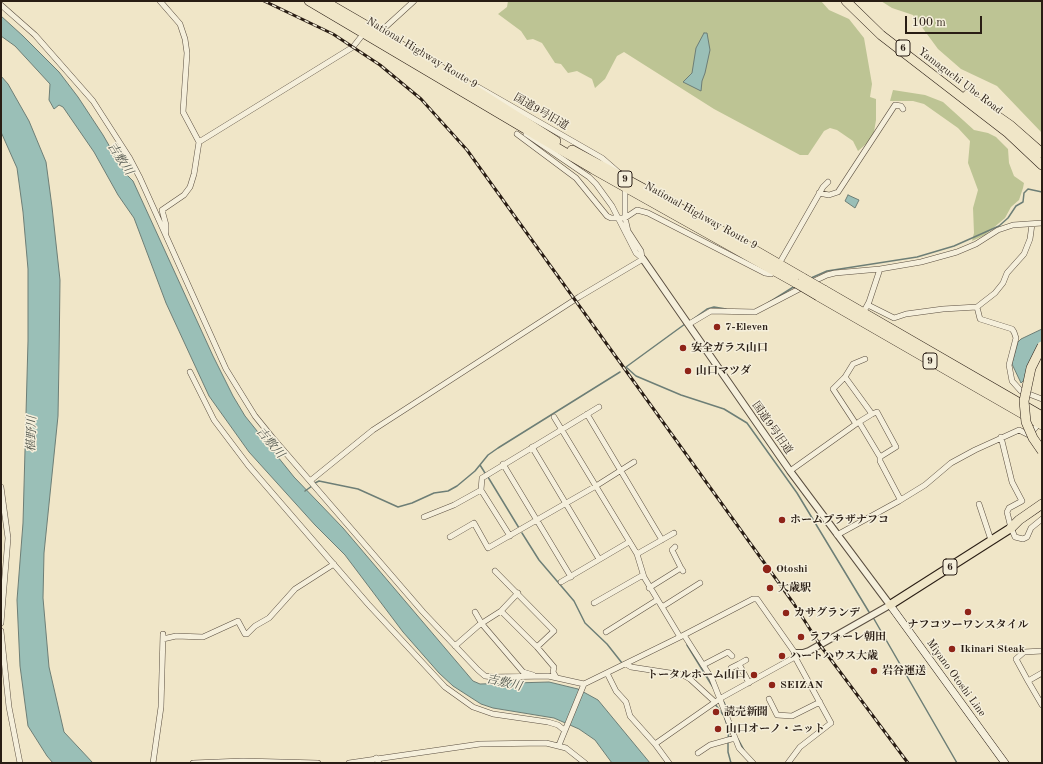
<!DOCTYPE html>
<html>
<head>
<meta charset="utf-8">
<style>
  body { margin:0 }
  #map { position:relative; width:1043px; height:764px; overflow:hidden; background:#f0e6c8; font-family:"Old Standard TT",serif }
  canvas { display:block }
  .frame { position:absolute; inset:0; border:2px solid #291d14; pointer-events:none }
  .scale { position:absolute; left:905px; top:16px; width:77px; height:18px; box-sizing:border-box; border:2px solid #291d14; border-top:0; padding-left:5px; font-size:12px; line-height:14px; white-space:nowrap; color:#291d14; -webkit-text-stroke:3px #f5efdb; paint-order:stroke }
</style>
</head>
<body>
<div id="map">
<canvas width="1043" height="764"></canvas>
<div class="frame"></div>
<div class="scale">100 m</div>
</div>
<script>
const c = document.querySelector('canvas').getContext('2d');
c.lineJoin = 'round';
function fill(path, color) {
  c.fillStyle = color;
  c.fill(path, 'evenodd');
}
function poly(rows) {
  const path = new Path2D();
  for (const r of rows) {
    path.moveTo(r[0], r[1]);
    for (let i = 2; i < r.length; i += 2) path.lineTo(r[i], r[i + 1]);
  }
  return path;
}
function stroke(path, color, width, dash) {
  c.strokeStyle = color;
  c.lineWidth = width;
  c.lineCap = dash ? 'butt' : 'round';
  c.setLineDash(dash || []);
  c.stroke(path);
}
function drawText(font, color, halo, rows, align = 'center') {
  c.font = font + ' "Old Standard TT","Noto Serif JP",serif';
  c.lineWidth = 3;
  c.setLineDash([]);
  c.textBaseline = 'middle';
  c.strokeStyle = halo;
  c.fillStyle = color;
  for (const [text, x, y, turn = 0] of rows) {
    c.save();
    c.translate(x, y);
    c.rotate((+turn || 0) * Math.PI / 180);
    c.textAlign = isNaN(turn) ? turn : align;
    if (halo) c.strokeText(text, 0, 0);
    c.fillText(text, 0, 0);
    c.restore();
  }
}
const green = poly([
  [508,1,821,1,829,10,849,19,864,38,872,84,870,97,876,99,876,120,873,138,858,151,853,141,837,130,830,128,824,131,808,155,800,155,714,109,624,52,617,56,605,79,595,88,592,79,577,71,568,73,561,64,555,63,542,43,533,39,527,40,521,31,498,14,507,7],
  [881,1,1042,1,1042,133,997,86,961,69,938,49,913,15,892,8],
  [893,90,925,95,943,102,974,130,988,133,996,137,1008,149,1009,163,1014,176,1024,183,1023,188,1019,200,1011,207,1005,218,985,235,972,241,974,233,973,208,978,190,968,163,970,141,958,128,924,104,913,101,890,101]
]);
const water = poly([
  [1,16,23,36,59,72,78,97,103,135,125,173,133,181,213,356,233,396,245,416,294,477,343,528,473,681,480,684,549,682,578,689,598,700,650,763,612,763,595,740,579,729,554,718,493,708,481,704,453,686,439,673,403,632,345,555,315,525,249,452,209,396,166,303,134,218,118,195,94,152,63,107,59,105,54,109,49,100,50,84,15,46,1,36,1,16],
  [704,33,707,33,710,50,705,73,702,81,701,91,683,82,692,73,696,48,704,33],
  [1,76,8,84,29,121,46,162,52,207,60,280,59,360,58,416,44,553,43,598,49,667,64,732,93,763,53,763,47,756,28,726,20,666,17,600,23,523,28,341,28,269,23,212,17,168,1,132,1,76],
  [848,195,859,200,855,208,845,201,848,195],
  [1042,329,1042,357,1030,364,1025,379,1021,383,1012,364,1018,342,1021,339,1042,329]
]);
const stream = poly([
  [811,278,827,271,917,257,954,246,999,226,1008,218,1016,206,1023,202,1024,193,1028,189,1042,192],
  [768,303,795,286],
  [689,322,707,309,714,307,726,309],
  [685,324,626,367,636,376,681,395,724,409,747,423,797,493,869,612],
  [480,465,485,473],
  [488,477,519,528],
  [315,483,319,481,358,489,398,507,412,503,434,493,448,491,457,486,475,471,488,455,498,448,620,372],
  [305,491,312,486],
  [522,533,539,560,574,601,585,623,607,644,622,663],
  [874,619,957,763],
  [687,645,714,689],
  [724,702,729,716],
  [715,704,724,716,729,731,728,738],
  [738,739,744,750],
  [728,742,728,752,731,763]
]);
const minor = poly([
  [160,1,180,24,185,39,187,53,183,112,199,142,194,174,190,187,184,195,162,210,166,225,166,232],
  [1,5,35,35,93,101,129,157,140,178,226,369,255,416,272,437,423,612,478,670,485,676,493,677,548,676,584,684],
  [379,33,414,1],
  [478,87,602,158,618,172],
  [517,134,576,178,607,216,611,218,625,218,637,210,648,213,765,273,771,274,775,271,823,187,828,182],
  [526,134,589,177,596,184,612,206,636,253,643,259],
  [199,142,353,47,364,33],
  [625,192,625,218,628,231,641,251,642,258],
  [819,193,829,195,838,192,895,105,901,106,903,109],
  [810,283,827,275,835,273,880,269,921,262,957,252,976,244,998,230,1013,225,1042,223],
  [868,305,894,318,906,314,943,309,977,307,995,293,1003,283,1007,273,1024,254,1030,239,1032,224],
  [977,307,980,319,1012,329,1014,332,1016,338,1009,365,1012,381,1021,391,1042,399],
  [863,313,869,302,880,269],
  [689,324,711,311,755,312,803,287],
  [190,372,214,420,248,465,368,604,445,687,473,707,493,714,548,722,558,725,564,730],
  [845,377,872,414],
  [587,414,662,540],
  [554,417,637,554,644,577,680,637],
  [856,424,859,422,872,414,877,412,896,447,880,457,859,422],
  [1001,437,1012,482,1022,501,1009,508,1007,512,1011,528,1015,537,1023,539,1027,537,1031,528,1042,519],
  [532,447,599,559],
  [880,457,880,461,900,499],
  [503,464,571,577],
  [790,471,856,424,833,389,845,377,853,364,865,359],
  [310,481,373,430,579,297,643,259],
  [1,487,8,538,1,623],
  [481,490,510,536],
  [979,504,991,540],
  [424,517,454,505,481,490,482,478,599,407],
  [837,535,899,501,925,485,951,463,975,450,1019,430,1029,435,1036,427],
  [450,537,474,523,488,548,596,486,634,462],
  [675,547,672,550,681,568],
  [637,554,674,533],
  [495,571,554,631,537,647],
  [561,582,629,542],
  [649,588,681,568,683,571],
  [594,603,643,575],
  [662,607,700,583],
  [501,611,518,593],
  [475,612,482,624,523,672,533,675],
  [1,631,9,707,20,763],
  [606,632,657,600],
  [684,635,712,679,739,748,753,763],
  [163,639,176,636,203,637,238,621,245,634,247,634,255,626,269,618,295,589,334,564],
  [455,646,479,625,501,611,537,647,554,667,553,672,556,677],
  [746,660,739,664,749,683],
  [626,664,631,667,683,675,690,679,715,702],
  [703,665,728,652,732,656],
  [731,668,739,664],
  [607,673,616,691,626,702,630,716,655,744,669,763],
  [1042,673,1028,681,1042,705],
  [1028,681,1016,659,1024,652,1042,651],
  [769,699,777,715,792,716,820,702],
  [655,744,721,698,795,657],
  [559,745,584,684,680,637,753,599,757,599,795,653,795,657,831,723,800,747,788,763],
  [698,753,710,745,735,738],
  [376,758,379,763],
  [153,763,161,707,163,634],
  [193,763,243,761,318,763],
  [349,763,480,744,546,743,566,748,585,763]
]);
const tertiary = poly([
  [643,259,790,471,890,605,809,651,803,653,795,653]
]);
const secondary = poly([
  [890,605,1005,763]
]);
const primary = poly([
  [890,605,1011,528]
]);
const trunk = poly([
  [309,1,593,169,796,283],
  [324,1,450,74,556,141],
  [572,150,720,230,803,278],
  [824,290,1042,416],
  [818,296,1042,425]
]);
const motorway = poly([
  [846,1,881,35,1008,133,1042,165],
  [967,95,1010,125,1042,153],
  [1011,528,1019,520,1042,504]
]);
const rail = poly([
  [264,1,333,34,380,65,421,99,467,150,794,604,820,645,908,763]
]);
const trunkBridge = poly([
  [803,278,824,290],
  [796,283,818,296]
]);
const motorwayBridge = poly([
  [1042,346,1031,368,1024,401,1026,422,1033,438,1042,451]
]);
const markers = [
  [717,327,4,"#8f2418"],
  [683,348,4,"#8f2418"],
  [688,371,4,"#8f2418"],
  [782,520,4,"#8f2418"],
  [767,569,5,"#8f2418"],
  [770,588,4,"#8f2418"],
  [968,612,4,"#8f2418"],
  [786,613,4,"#8f2418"],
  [801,637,4,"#8f2418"],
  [952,649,4,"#8f2418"],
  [782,656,4,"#8f2418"],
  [874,671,4,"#8f2418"],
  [754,675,4,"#8f2418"],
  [772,685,4,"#8f2418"],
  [716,712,4,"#8f2418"],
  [718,729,4,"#8f2418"]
];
const shields = [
  [903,48,14],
  [625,179,14],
  [930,361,14],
  [950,567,14]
];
const shieldNames = [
  ["6",903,48],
  ["9",625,179],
  ["9",930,361],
  ["6",950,567]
];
const streetNames = [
  ["National Highway Route 9",422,53,31],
  ["Yamaguchi Ube Road",960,81,37],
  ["国道9号旧道",541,112,30],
  ["National Highway Route 9",701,216,29],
  ["国道9号旧道",772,428,55],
  ["Miyano Otoshi Line",956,678,54]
];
const poiNames = [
  ["7-Eleven",725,327],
  ["安全ガラス山口",691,348],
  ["山口マツダ",696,371],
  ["ホームプラザナフコ",790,520],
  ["Otoshi",776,569],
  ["大歳駅",778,588],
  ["カサグランデ",794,613],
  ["ナフコツーワンスタイル",968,625,"center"],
  ["ラフォーレ朝田",809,637],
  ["Ikinari Steak",960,649],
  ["ハートハウス大歳",790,656],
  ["岩谷運送",882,671],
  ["トータルホーム山口",746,675,"right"],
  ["SEIZAN",780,685],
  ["読売新聞",724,712],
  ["山口オーノ・ニット",726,729]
];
const waterNames = [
  ["吉敷川",120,159,57],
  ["椹野川",32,434,-88],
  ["吉敷川",270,443,50],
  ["吉敷川",504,683,13]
];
fill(green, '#bdc494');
fill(water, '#9abfb7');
stroke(water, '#6d7e76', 1);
stroke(stream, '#6d7e76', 1.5);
stroke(minor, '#5b4f41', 6);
stroke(tertiary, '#5b4f41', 8);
stroke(secondary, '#291d14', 8);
stroke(primary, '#291d14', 10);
stroke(trunk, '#291d14', 10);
stroke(motorway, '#291d14', 10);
stroke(minor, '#f5efdb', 5);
stroke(tertiary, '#f5efdb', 6);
stroke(secondary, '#f5efdb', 7);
stroke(primary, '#f0e6c8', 8);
stroke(trunk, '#f0e6c8', 9);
stroke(motorway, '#f0e6c8', 9);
stroke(rail, '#291d14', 3);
stroke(rail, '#f5efdb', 1.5, [4.5]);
stroke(trunkBridge, '#291d14', 10, []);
stroke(motorwayBridge, '#291d14', 10, []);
stroke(trunkBridge, '#f0e6c8', 9);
stroke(motorwayBridge, '#f0e6c8', 9);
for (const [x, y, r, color] of markers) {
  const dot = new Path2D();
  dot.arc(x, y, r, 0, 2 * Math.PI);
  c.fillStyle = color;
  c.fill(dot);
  stroke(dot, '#f5efdb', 1.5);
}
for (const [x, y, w] of shields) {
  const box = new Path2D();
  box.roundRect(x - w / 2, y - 8, w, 16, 3);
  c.fillStyle = '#f5efdb';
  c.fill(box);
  stroke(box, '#291d14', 1);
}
drawText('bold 10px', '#291d14', null, shieldNames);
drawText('11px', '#291d14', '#f5efdb', streetNames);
drawText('bold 11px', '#291d14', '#f5efdb', poiNames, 'left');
drawText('italic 12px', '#51564d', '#f5efdb', waterNames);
</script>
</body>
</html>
